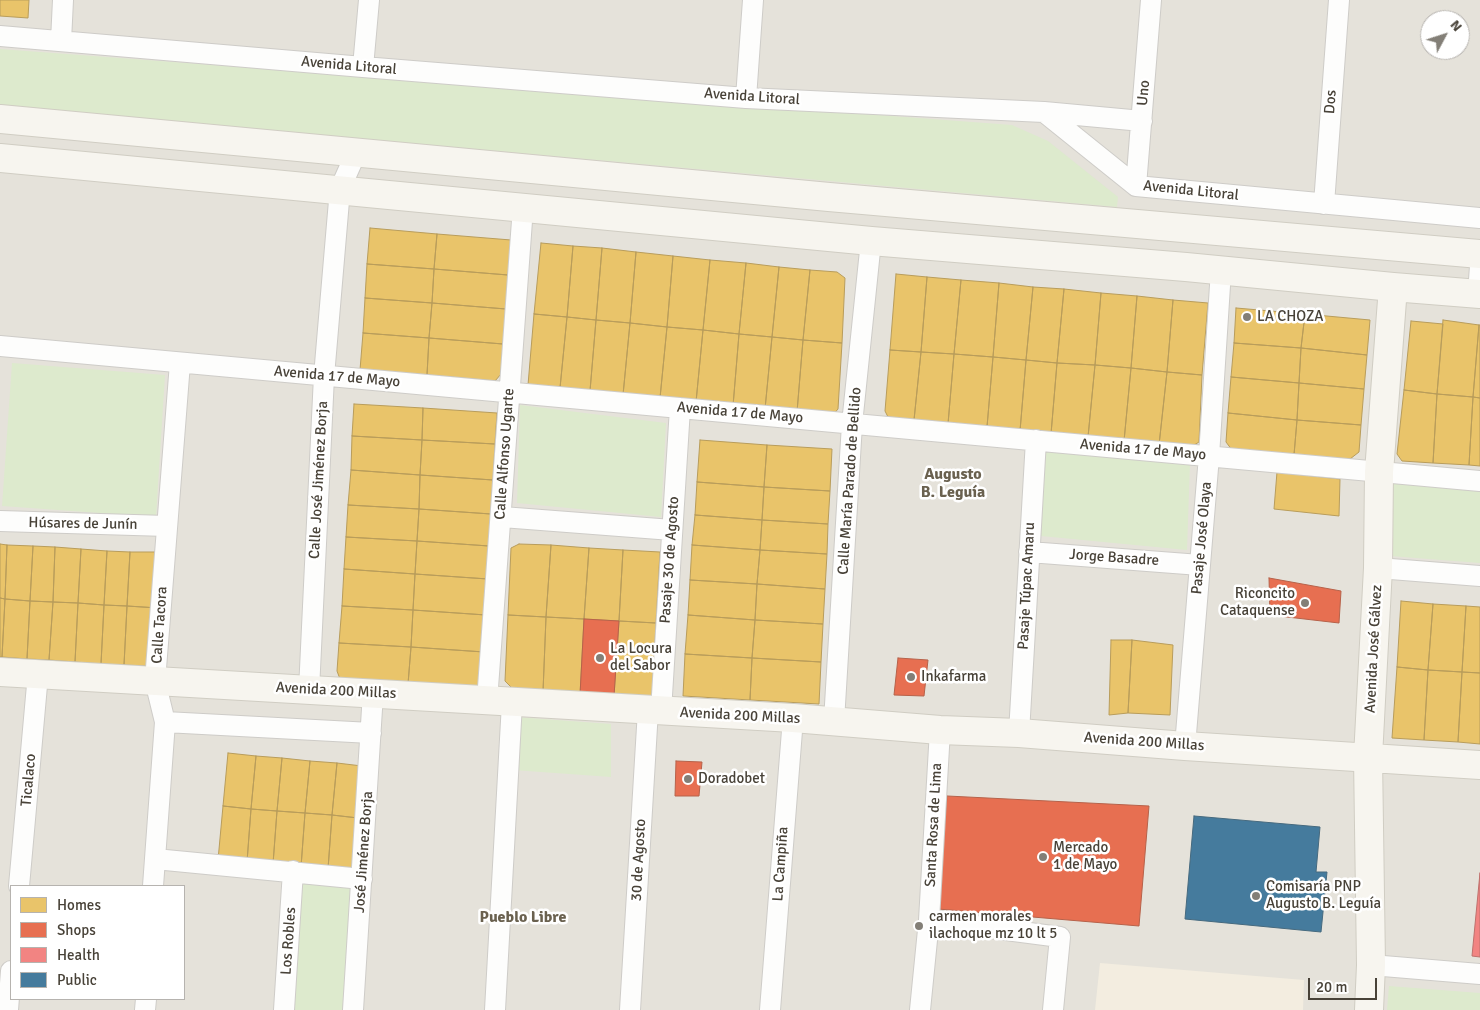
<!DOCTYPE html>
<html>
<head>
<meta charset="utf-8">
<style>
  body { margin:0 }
  #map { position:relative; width:1480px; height:1010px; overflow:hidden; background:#f1f0ec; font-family:Signika,sans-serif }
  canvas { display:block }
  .legend { position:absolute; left:10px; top:885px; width:175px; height:115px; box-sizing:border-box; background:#fff; border:1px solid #b6b3af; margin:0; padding:6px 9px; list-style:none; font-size:15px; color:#484238 }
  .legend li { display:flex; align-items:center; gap:10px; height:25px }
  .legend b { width:25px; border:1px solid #b6b3af }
  .north { position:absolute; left:1420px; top:10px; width:50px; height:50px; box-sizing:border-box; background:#fff; border:1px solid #b6b3af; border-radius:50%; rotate:50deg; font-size:14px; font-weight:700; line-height:20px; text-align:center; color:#484238 }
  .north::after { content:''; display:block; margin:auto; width:18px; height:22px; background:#837f77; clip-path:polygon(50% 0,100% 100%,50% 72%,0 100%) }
  .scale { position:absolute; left:1308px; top:978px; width:69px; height:22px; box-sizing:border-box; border:2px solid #484238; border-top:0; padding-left:6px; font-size:15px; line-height:18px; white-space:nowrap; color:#484238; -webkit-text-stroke:4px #fff; paint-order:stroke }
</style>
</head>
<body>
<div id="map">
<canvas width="1480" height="1010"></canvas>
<ul class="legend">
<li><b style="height:14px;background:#e9c46a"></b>Homes</li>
<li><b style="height:14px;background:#e76f51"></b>Shops</li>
<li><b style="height:14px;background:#f28482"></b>Health</li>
<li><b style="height:14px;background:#457b9d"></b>Public</li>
</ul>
<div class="north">N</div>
<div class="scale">20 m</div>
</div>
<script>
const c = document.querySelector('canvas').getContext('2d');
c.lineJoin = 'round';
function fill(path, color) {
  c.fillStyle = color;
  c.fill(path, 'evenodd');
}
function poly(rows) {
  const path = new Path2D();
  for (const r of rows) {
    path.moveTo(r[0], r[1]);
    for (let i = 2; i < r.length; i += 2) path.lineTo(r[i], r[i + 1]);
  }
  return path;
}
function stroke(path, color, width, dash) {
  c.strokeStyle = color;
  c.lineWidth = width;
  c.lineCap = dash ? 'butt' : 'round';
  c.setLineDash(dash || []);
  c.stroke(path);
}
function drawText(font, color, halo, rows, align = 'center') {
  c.font = font + ' Signika,sans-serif';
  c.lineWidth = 5;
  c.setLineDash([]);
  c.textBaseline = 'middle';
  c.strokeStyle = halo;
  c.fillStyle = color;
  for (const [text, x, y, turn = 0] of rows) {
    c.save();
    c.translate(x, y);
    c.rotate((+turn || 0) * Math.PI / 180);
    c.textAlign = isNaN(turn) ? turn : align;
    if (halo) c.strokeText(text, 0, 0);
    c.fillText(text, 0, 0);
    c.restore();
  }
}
const residential = poly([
  [0,0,1480,0,1480,1010,0,1010],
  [1430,20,1460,20,1460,50,1430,50],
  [11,886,184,886,184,999,11,999]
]);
const commercial = poly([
  [1100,963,1304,980,1303,1010,1095,1010]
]);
const green = poly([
  [0,49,1012,125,1048,141,1118,197,1117,207,0,106],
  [12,363,165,375,156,517,2,506],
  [520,405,666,423,661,517,517,503],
  [1045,450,1190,463,1187,550,1041,536],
  [1393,481,1480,489,1480,563,1390,556],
  [516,717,611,724,611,777,513,770],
  [301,882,353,886,344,1010,292,1010],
  [1389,986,1480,993,1480,1010,1387,1010]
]);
const homes = poly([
  [0,0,29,0,28,18,0,16,0,0],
  [370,228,437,234,434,269,367,264,370,228],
  [437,234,511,240,508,275,434,269,437,234],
  [541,243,573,246,567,317,534,314,541,243],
  [573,246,602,248,596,320,567,317,573,246],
  [602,248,636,252,630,323,596,320,602,248],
  [636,252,673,256,667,327,630,323,636,252],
  [673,256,710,260,703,330,667,327,673,256],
  [710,260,746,263,739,334,703,330,710,260],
  [746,263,779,267,772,337,739,334,746,263],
  [367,264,434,269,432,303,365,298,367,264],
  [779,267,810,270,803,340,772,337,779,267],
  [434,269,508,275,506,309,432,303,434,269],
  [810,270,837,272,845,278,842,343,803,340,810,270],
  [896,274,927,277,921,352,890,350,896,274],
  [927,277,961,280,954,354,921,352,927,277],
  [961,280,999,283,993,357,954,354,961,280],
  [999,283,1033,287,1026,360,993,357,999,283],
  [1033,287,1064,289,1057,363,1026,360,1033,287],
  [1064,289,1101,293,1095,365,1057,363,1064,289],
  [1101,293,1137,296,1131,368,1095,365,1101,293],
  [1137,296,1173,300,1167,372,1131,368,1137,296],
  [365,298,432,303,429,338,363,333,365,298],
  [1173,300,1208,303,1202,375,1167,372,1173,300],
  [432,303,506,309,503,344,429,338,432,303],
  [1236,308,1305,314,1301,348,1234,343,1236,308],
  [534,314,567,317,560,388,528,385,534,314],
  [1305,314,1370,320,1367,355,1301,348,1305,314],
  [567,317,596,320,590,391,560,388,567,317],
  [596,320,630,323,623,395,590,391,596,320],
  [1443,320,1479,325,1473,397,1437,394,1443,320],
  [1411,321,1443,324,1437,394,1404,390,1411,321],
  [630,323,667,327,660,398,623,395,630,323],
  [1479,325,1480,325,1480,398,1473,397,1479,325],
  [667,327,703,330,696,402,660,398,667,327],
  [703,330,739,334,733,406,696,402,703,330],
  [363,333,429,338,427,375,360,370,363,333],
  [739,334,772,337,765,409,733,406,739,334],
  [772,337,803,340,797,412,765,409,772,337],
  [429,338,503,344,501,374,495,381,427,375,429,338],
  [803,340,842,343,838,409,832,416,797,412,803,340],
  [1234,343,1301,348,1299,383,1231,377,1234,343],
  [1301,348,1367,355,1364,389,1299,383,1301,348],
  [890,350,921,352,914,420,888,417,885,411,890,350],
  [921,352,954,354,948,424,914,420,921,352],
  [954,354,993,357,987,427,948,424,954,354],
  [993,357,1026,360,1020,431,987,427,993,357],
  [1026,360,1057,363,1051,434,1020,431,1026,360],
  [1057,363,1095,365,1088,437,1051,434,1057,363],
  [1095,365,1131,368,1124,441,1088,437,1095,365],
  [1131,368,1167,372,1159,445,1124,441,1131,368],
  [1167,372,1202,375,1199,442,1191,447,1159,445,1167,372],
  [1231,377,1299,383,1297,420,1228,413,1231,377],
  [1299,383,1364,389,1361,425,1297,420,1299,383],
  [1404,390,1437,394,1433,463,1402,461,1397,454,1404,390],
  [1437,394,1473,397,1469,465,1433,463,1437,394],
  [1473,397,1480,398,1480,466,1469,465,1473,397],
  [354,404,423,408,422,440,352,436,354,404],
  [423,408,497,413,495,444,422,440,423,408],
  [1228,413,1297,420,1294,455,1232,450,1226,442,1228,413],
  [1297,420,1361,425,1359,452,1350,459,1294,455,1297,420],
  [352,436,422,440,420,475,351,470,352,436],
  [422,440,495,444,493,480,420,475,422,440],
  [700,440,767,445,764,487,697,482,700,440],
  [767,445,832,449,830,491,764,487,767,445],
  [351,470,420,475,419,509,348,505,351,470],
  [1277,472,1340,479,1339,516,1274,509,1277,472],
  [420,475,493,480,491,514,419,509,420,475],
  [697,482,764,487,762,520,695,515,697,482],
  [764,487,830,491,828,524,762,520,764,487],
  [348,505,419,509,417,541,346,537,348,505],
  [419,509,491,514,489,546,417,541,419,509],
  [695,515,762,520,760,550,692,545,695,515],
  [762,520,828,524,827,554,760,550,762,520],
  [346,537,417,541,415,574,344,569,346,537],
  [417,541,489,546,488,579,415,574,417,541],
  [0,544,7,545,5,599,0,598,0,544],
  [519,544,551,545,546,617,508,615,511,548,519,544],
  [7,545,33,546,30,601,5,599,7,545],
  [551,545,589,548,584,619,546,617,551,545],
  [692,545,760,550,757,584,690,580,692,545],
  [33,546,55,547,53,602,30,601,33,546],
  [55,547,81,549,78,603,53,602,55,547],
  [589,548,623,550,619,621,584,619,589,548],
  [81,549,107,551,104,605,78,603,81,549],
  [623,550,660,552,656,623,619,621,623,550],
  [760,550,827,554,825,589,757,584,760,550],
  [107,551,130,552,127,606,104,605,107,551],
  [130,552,156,552,158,608,127,606,130,552],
  [344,569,415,574,413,610,342,606,344,569],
  [415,574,488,579,486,615,413,610,415,574],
  [690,580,757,584,755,620,688,615,690,580],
  [757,584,825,589,823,624,755,620,757,584],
  [0,598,5,599,2,657,0,657,0,598],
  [5,599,30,601,27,659,2,657,5,599],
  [30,601,53,602,49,660,27,659,30,601],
  [1401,601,1433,604,1428,670,1397,667,1401,601],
  [53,602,78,603,75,662,49,660,53,602],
  [78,603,104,605,101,664,75,662,78,603],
  [1433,604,1466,606,1462,672,1428,670,1433,604],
  [104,605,127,606,124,665,101,664,104,605],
  [127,606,158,608,154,660,146,666,124,665,127,606],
  [342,606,413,610,411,647,339,643,342,606],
  [1466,606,1480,607,1480,673,1462,672,1466,606],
  [413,610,486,615,484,652,411,647,413,610],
  [508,615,546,617,543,692,514,690,505,681,508,615],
  [688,615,755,620,752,658,685,654,688,615],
  [546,617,584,619,580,695,543,692,546,617],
  [755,620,823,624,821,662,752,658,755,620],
  [619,621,656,623,652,699,614,696,619,621],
  [1111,640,1132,640,1128,713,1109,715,1111,640],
  [1132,640,1173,645,1170,715,1128,713,1132,640],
  [339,643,411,647,408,684,340,679,337,671,339,643],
  [411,647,484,652,482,688,408,684,411,647],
  [685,654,752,658,750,700,683,696,685,654],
  [752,658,821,662,819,704,750,700,752,658],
  [1397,667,1428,670,1424,740,1392,738,1397,667],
  [1428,670,1462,672,1458,742,1424,740,1428,670],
  [1462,672,1480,673,1480,744,1458,742,1462,672],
  [228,753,256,756,251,809,223,806,228,753],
  [256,756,282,758,277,811,251,809,256,756],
  [282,758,310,761,305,813,277,811,282,758],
  [310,761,337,763,332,815,305,813,310,761],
  [337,763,362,766,358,818,332,815,337,763],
  [223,806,251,809,247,862,218,860,223,806],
  [251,809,277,811,273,864,247,862,251,809],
  [277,811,305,813,301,867,273,864,277,811],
  [305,813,332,815,328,869,301,867,305,813],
  [332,815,358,818,354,871,328,869,332,815]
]);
const shops = poly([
  [1269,578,1341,591,1339,623,1270,615,1269,578],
  [584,619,619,621,614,696,580,695,584,619],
  [898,658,928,660,924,696,894,695,898,658],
  [676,761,702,762,699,796,675,796,676,761],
  [947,796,1149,806,1139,926,938,909,947,796]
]);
const health = poly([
  [1480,873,1480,957,1472,956,1480,873]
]);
const public = poly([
  [1194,816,1320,827,1316,872,1327,872,1321,932,1185,919,1194,816]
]);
const street = poly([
  [0,36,363,67,746,98,1044,112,1136,186,1480,218],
  [61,41,63,0],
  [363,67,369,0],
  [746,98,753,0],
  [1044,112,1142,121],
  [1136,186,1151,0],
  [1324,204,1339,0],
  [1478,294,1480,266],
  [0,346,1480,481],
  [502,517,672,530],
  [0,521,167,526],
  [1029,552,1200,565],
  [1378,568,1480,576],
  [309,690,324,376,340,189,356,153],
  [487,701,523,207],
  [661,711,680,408],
  [834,721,852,424,871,241],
  [165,722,371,733],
  [1019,733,1036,440],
  [1185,746,1209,456,1221,270],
  [155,859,362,879],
  [19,886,38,674],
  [153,886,165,722,155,681,180,363],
  [929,920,1060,937,1053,1010],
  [1371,965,1480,974],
  [8,1010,11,971],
  [145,1010,146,999],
  [284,1010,293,871],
  [353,1010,373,693],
  [495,1010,512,703],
  [630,1010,648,710],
  [770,1010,793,718],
  [920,1010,929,920,940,730]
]);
const secondary = poly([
  [0,119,829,197,1480,254],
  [0,158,871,241,1186,267,1393,287,1480,294],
  [0,672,793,718,940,730,1019,733,1185,746,1480,765],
  [1369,1010,1371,965,1368,757,1378,568,1379,472,1393,287]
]);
const markers = [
  [1247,317,5,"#837f77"],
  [1305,603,5,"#837f77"],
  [600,658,5,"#837f77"],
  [911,677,5,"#837f77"],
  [688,779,5,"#837f77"],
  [1043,857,5,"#837f77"],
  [1256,896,5,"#837f77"],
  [919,926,5,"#837f77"]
];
const streetNames = [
  ["Avenida Litoral",349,66,5],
  ["Uno",1144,93,-85],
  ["Avenida Litoral",752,97,4],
  ["Dos",1331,102,-86],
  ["Avenida Litoral",1191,191,6],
  ["Avenida 17 de Mayo",337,377,5],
  ["Avenida 17 de Mayo",740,413,5],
  ["Avenida 17 de Mayo",1143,450,5],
  ["Calle Alfonso Ugarte",505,454,-86],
  ["Calle José Jiménez Borja",319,480,-87],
  ["Calle María Parado de Bellido",850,481,-86],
  ["Húsares de Junín",83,524,1],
  ["Pasaje José Olaya",1202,538,-85],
  ["Jorge Basadre",1114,558,4],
  ["Pasaje 30 de Agosto",670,560,-86],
  ["Pasaje Túpac Amaru",1027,586,-87],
  ["Calle Tacora",160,625,-86],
  ["Avenida José Gálvez",1374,649,-87],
  ["Avenida 200 Millas",336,691,3],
  ["Avenida 200 Millas",740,716,3],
  ["Avenida 200 Millas",1144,742,4],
  ["Ticalaco",29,780,-85],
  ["Santa Rosa de Lima",934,825,-87],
  ["José Jiménez Borja",364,852,-86],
  ["30 de Agosto",639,860,-87],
  ["La Campiña",781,864,-86],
  ["Los Robles",289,941,-86]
];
const poiNames = [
  ["LA CHOZA",1257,317],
  ["Riconcito",1295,594,"right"],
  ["Cataquense",1295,611,"right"],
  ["La Locura",610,649],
  ["del Sabor",610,666],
  ["Inkafarma",921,677],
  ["Doradobet",698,779],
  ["Mercado",1053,848],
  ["1 de Mayo",1053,865],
  ["Comisaría PNP",1266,887],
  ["Augusto B. Leguía",1266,904],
  ["carmen morales",929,917],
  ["ilachoque mz 10 lt 5",929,934]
];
const neighbourhoodNames = [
  ["Augusto",953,475],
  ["B. Leguía",953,493],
  ["Pueblo Libre",523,918]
];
fill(residential, '#e5e2da');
fill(commercial, '#f3ede0');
fill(green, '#ddeacd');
fill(homes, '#e9c46a');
stroke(homes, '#b99d5b', 1);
fill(shops, '#e76f51');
stroke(shops, '#b7624a', 1);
fill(health, '#f28482');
stroke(health, '#bf706c', 1);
fill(public, '#457b9d');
stroke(public, '#466a7f', 1);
stroke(street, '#ceccc8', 22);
stroke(secondary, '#d0cdc3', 30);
stroke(street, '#fdfdfc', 20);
stroke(secondary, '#f7f5ef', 28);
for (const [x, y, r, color] of markers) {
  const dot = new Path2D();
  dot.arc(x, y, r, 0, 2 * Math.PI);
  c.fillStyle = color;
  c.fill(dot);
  stroke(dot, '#fff', 2);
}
drawText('15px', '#484238', '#fff', streetNames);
drawText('15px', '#484238', '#fff', poiNames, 'left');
drawText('bold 16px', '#6a614f', '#fff', neighbourhoodNames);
</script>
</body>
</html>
